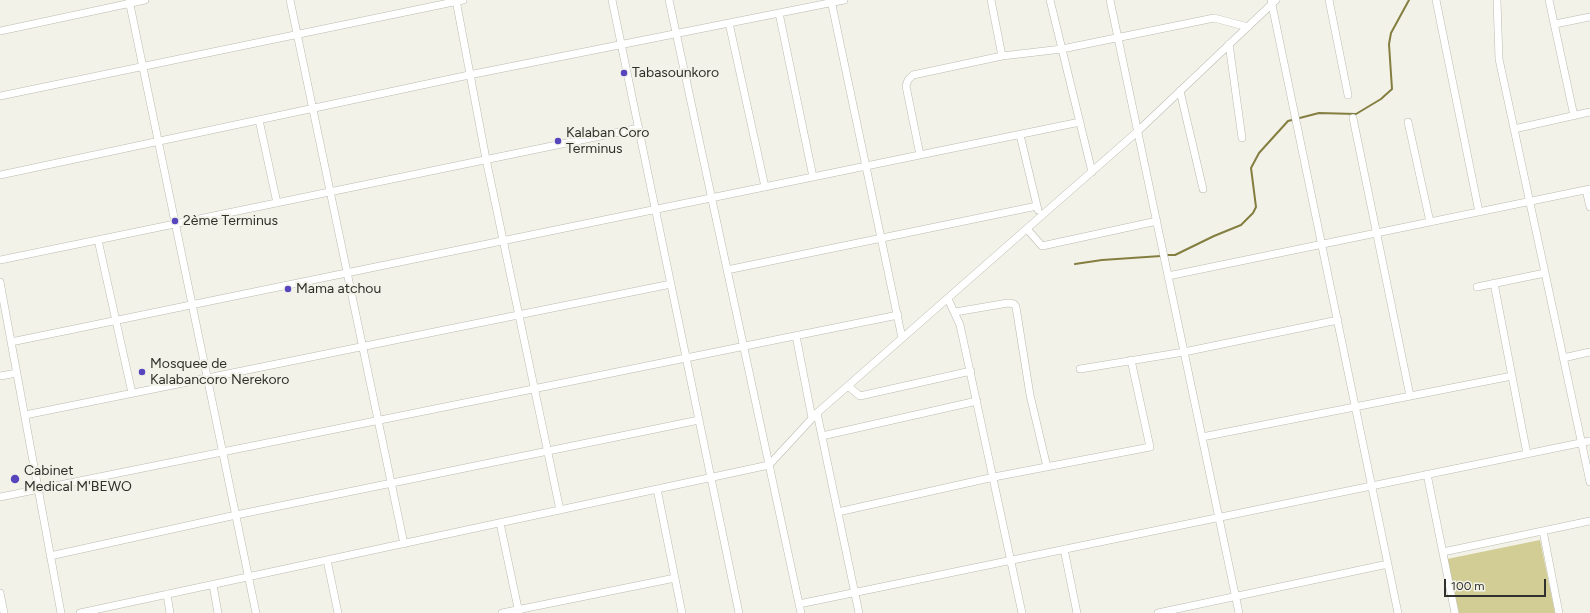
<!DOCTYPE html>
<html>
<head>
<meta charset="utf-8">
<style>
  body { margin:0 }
  #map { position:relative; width:1590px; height:613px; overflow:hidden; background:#f2f2e8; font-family:Figtree,sans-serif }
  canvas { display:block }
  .scale { position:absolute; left:1444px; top:579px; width:102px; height:18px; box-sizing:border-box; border:2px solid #30302c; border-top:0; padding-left:5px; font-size:12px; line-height:14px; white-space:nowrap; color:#30302c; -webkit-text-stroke:3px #f2f2e8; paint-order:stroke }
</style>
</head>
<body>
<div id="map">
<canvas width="1590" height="613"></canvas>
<div class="scale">100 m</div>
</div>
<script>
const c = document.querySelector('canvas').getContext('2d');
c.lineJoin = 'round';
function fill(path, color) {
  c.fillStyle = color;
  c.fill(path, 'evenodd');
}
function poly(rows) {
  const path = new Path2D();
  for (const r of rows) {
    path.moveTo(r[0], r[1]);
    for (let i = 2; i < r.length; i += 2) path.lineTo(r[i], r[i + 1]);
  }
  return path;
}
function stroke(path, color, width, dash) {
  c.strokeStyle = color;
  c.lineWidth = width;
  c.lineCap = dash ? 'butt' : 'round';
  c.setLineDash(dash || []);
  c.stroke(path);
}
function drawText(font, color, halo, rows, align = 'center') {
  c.font = font + ' Figtree,sans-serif';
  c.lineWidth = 4;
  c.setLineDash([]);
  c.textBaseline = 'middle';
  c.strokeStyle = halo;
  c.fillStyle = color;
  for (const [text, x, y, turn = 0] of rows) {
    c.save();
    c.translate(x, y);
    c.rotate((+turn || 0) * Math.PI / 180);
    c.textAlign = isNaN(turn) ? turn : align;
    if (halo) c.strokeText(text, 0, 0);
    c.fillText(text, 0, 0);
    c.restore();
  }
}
const green = poly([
  [1540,540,1555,613,1459,613,1447,559]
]);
const stream = poly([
  [1166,255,1175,255,1214,236,1241,225,1253,213,1256,207,1251,168,1259,153,1288,121,1319,113,1356,114,1381,99,1392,89,1389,44,1391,33,1409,0],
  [1075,264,1102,260,1161,256]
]);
const street = poly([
  [129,0,256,613],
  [290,0,404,544],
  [456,0,486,159,560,510],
  [612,0,739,613],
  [669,0,801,613],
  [831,0,902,338],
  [991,0,1002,56],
  [1050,0,1092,172],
  [1110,0,1239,613],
  [1271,0,1398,613],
  [1329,0,1348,95],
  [1436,0,1479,212],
  [1497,0,1499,59,1590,482],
  [1549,0,1574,116],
  [779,13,813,177],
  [729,23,765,187],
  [1555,24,1590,17],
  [0,31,145,0],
  [1229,44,1242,138],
  [1180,91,1203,189],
  [0,96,463,0],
  [1353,118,1410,396],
  [259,120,277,203],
  [1408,122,1430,222],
  [1514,129,1590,112],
  [1020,135,1038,210],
  [920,155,906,86,908,80,913,75,1002,56,1062,49,1214,18,1248,27],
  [0,175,469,75,844,0],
  [1586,190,1590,207],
  [1027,229,1042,246,1157,221],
  [98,240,132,393],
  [0,260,639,128],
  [727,270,1037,206],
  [1168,276,1590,189],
  [0,282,61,613],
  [1494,283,1527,454],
  [1477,287,1545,273],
  [948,299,960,325,1022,613],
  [955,312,1008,303,1014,304,1016,307,1030,395,1047,467],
  [796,336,812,418],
  [11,342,1080,122],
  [1563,358,1590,352],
  [1080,369,1184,352,1338,320],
  [0,376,17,373],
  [848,386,860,396,971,371],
  [817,413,859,613],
  [25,415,671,284],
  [822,436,977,401],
  [1202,437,1512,376],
  [1427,474,1455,613],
  [657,489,682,613],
  [0,497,898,315],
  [838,512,994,477,1150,447,1131,360],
  [500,523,519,613],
  [1543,531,1559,613],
  [1064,549,1077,613],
  [1443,552,1590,521],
  [50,556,236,515,699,420],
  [327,560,338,613],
  [213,585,218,613],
  [0,593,4,613],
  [167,594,170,613],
  [799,604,1590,441],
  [80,613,769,465,817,413,1138,131,1276,0],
  [502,613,675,578],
  [1158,613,1388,564]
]);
const markers = [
  [624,73,4,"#5645bd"],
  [558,141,4,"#5645bd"],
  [175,221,4,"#5645bd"],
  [288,289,4,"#5645bd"],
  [142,372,4,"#5645bd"],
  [15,479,5,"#5645bd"]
];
const poiNames = [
  ["Tabasounkoro",632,73],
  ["Kalaban Coro",566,133],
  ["Terminus",566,149],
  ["2ème Terminus",183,221],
  ["Mama atchou",296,289],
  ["Mosquee de",150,364],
  ["Kalabancoro Nerekoro",150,380],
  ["Cabinet",24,471],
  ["Medical M'BEWO",24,487]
];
fill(green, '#d2cd95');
stroke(stream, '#847e41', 2);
stroke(street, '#babab0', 8);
stroke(street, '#fff', 7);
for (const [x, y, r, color] of markers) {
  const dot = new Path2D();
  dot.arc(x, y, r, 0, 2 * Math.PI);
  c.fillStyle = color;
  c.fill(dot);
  stroke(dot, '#f2f2e8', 1.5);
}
drawText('14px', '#30302c', '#f2f2e8', poiNames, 'left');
</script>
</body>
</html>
